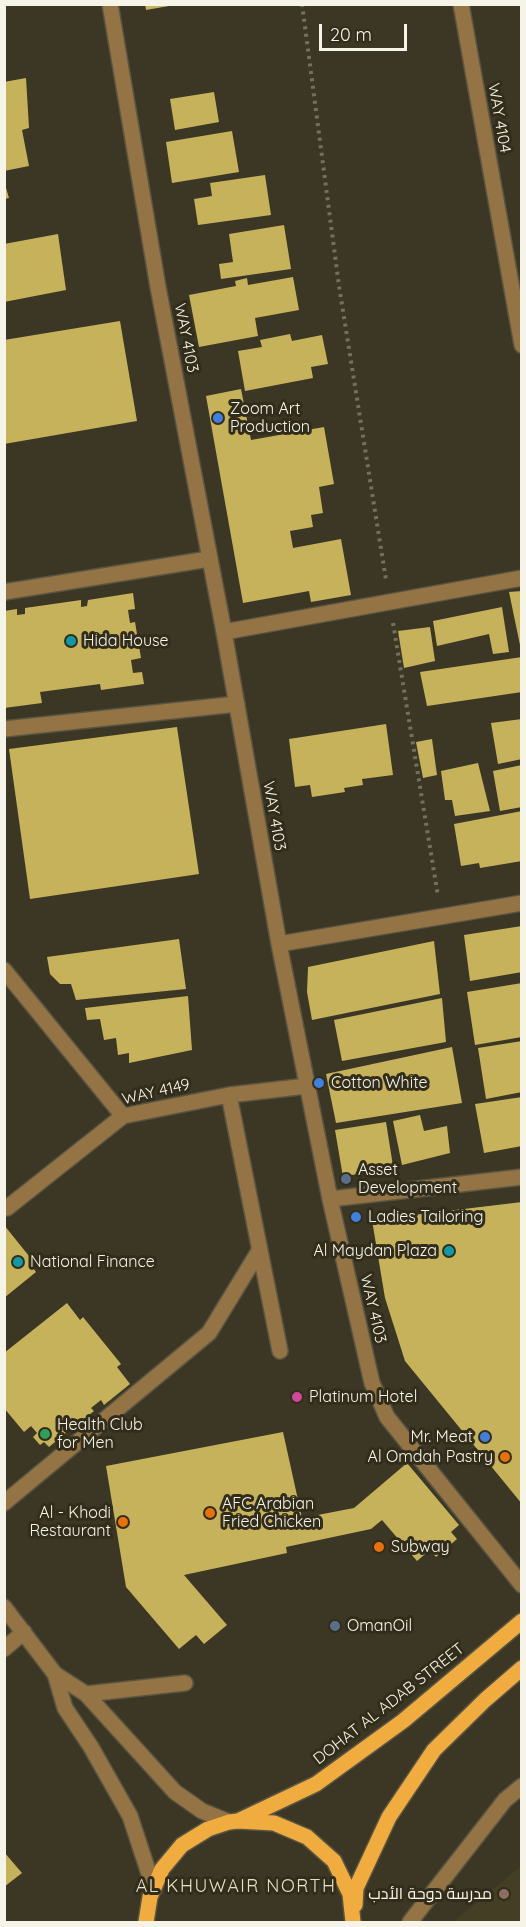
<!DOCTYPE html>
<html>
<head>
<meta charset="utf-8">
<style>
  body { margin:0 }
  #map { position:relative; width:526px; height:1927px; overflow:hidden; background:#3c3724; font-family:Quicksand,sans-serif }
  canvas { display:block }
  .frame { position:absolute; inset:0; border:6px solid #f6f3e8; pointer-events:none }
  .scale { position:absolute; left:319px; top:24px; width:88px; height:27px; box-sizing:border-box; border:3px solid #f6f3e8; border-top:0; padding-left:8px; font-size:18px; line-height:21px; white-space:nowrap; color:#f6f3e8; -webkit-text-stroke:4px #322d1a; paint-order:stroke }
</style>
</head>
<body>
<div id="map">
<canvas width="526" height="1927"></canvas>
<div class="frame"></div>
<div class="scale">20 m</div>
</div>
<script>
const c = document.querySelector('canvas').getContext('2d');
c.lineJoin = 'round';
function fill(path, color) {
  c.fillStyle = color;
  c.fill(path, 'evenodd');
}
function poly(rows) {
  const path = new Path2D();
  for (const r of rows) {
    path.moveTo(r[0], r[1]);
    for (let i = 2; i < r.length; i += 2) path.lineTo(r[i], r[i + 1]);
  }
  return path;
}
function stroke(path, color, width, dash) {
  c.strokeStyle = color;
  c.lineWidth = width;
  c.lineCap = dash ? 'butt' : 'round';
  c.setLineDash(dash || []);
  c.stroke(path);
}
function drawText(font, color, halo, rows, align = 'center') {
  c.font = font + ' Quicksand,Cairo,sans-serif';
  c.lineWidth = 6;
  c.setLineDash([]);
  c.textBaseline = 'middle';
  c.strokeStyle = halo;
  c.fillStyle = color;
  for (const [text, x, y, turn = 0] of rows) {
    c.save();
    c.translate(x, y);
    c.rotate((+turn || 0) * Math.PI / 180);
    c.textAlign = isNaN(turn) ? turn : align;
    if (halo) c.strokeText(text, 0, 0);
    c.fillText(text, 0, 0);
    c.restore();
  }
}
const built = poly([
  [521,1866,521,1922,453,1922]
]);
const building = poly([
  [145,4,169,4,169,6,146,10],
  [26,78,29,128,22,130,29,166,4,171,4,82],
  [214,92,219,122,175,130,170,99],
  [232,131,239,172,172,183,166,142],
  [265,175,271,215,198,225,194,199,212,196,210,183],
  [4,181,9,198,4,199],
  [284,225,291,269,221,279,219,264,233,262,229,234],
  [58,234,66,290,4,302,4,244],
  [293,277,299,310,255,318,258,336,199,347,189,295,236,286,235,281,247,278,248,285],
  [120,321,137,421,4,444,4,340],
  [290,334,292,341,322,335,328,364,311,367,313,378,245,391,238,351,262,347,260,340],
  [241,389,251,440,324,427,334,484,319,487,323,513,311,515,313,527,290,531,293,548,341,539,351,595,311,602,309,591,243,603,206,396],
  [522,591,522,645,520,645,509,592],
  [133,593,135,609,128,610,130,623,135,622,141,658,131,660,133,673,142,672,144,684,101,690,100,684,40,692,42,703,4,708,4,611,17,609,17,615,25,614,25,608,81,600,81,607,87,606,88,600],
  [502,607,509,652,493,654,489,634,437,646,433,621],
  [430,627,435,661,404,668,398,631],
  [522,657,522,692,427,706,420,672],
  [522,719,522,759,498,764,491,723],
  [386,724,393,775,362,779,363,785,344,788,345,792,312,797,310,785,295,787,289,739],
  [177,727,199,874,30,899,9,749],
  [432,739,437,775,423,778,416,742],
  [478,763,490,811,455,816,452,800,445,800,441,771],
  [522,765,522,807,500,811,493,771],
  [522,811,522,861,480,868,479,863,461,866,454,824],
  [522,926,522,972,470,981,464,935],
  [179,939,186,989,76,1000,71,984,60,984,50,974,47,957],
  [434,941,440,994,312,1020,307,992,308,967],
  [522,983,522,1037,475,1045,467,992],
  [188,996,192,1050,129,1063,129,1053,118,1055,116,1038,104,1040,100,1019,87,1020,85,1008],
  [442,998,446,1042,342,1061,334,1020],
  [522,1041,522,1092,486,1099,478,1048],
  [452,1047,462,1103,336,1123,326,1074],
  [522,1097,522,1146,484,1153,475,1104],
  [420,1115,424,1131,447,1126,450,1153,402,1165,393,1121],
  [386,1122,393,1166,343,1177,335,1130],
  [522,1202,522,1504,405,1361,385,1298,372,1220],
  [4,1225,33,1261,30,1264,36,1272,4,1298],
  [67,1303,80,1320,83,1317,121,1364,117,1367,130,1384,104,1405,101,1400,91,1408,94,1411,78,1424,75,1420,64,1429,67,1432,49,1447,44,1442,40,1445,33,1437,37,1433,31,1426,24,1432,4,1408,4,1353],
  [283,1432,302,1518,354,1508,407,1463,459,1525,451,1532,457,1539,436,1557,430,1550,417,1561,382,1520,371,1529,286,1547,287,1553,184,1575,227,1625,204,1644,196,1635,179,1649,126,1587,106,1466],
  [4,1852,22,1873,4,1887]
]);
const path = poly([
  [302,4,339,286,386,580],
  [393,623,438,896]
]);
const minor = poly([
  [110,4,158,287,224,632,279,944,330,1199,372,1383,387,1417,522,1585],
  [461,4,522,345],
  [4,592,209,559],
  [224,632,522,578],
  [4,729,237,704],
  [279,944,522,903],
  [4,970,123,1116],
  [229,1095,280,1351],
  [330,1199,522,1177],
  [7,1208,123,1116,229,1095,307,1086],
  [4,1503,209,1333,259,1251],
  [4,1607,55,1674,65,1708,91,1747,130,1816,154,1889],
  [4,1649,24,1632],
  [55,1674,86,1694,175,1792,202,1811,229,1822],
  [86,1694,185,1683],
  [410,1922,505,1800,522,1786]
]);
const major = poly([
  [238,1821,316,1784,403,1721,522,1621],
  [355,1905,356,1888,389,1817,434,1750,485,1700,522,1668],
  [146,1922,150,1897,162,1869,182,1845,208,1829,229,1822,238,1821,274,1823,307,1837,334,1861,350,1894,353,1922]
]);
const markers = [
  [218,418,6,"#3f7fe0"],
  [71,641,6,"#0f9aa8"],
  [319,1083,6,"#3f7fe0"],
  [346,1179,6,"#5c6f8a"],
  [356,1217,6,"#3f7fe0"],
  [449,1251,6,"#0f9aa8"],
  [18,1262,6,"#0f9aa8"],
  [297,1397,6,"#d1479c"],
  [45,1434,6,"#2e9e5b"],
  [485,1437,6,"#3f7fe0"],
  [505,1457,6,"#e8710a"],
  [210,1513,6,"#e8710a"],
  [123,1522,6,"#e8710a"],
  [379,1547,6,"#e8710a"],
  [335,1626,6,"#5c6f8a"],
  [504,1894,6,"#8d6e63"]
];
const streetNames = [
  ["WAY 4104",499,118,80],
  ["WAY 4103",186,338,79],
  ["WAY 4103",274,816,80],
  ["WAY 4149",156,1092,-13],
  ["WAY 4103",373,1309,77],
  ["DOHAT AL ADAB STREET",389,1704,-38]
];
const poiNames = [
  ["Zoom Art",230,409],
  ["Production",230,427],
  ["Hida House",83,641],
  ["Cotton White",331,1083],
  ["Asset",358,1170],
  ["Development",358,1188],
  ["Ladies Tailoring",368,1217],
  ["Al Maydan Plaza",437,1251,"right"],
  ["National Finance",30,1262],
  ["Platinum Hotel",309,1397],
  ["Health Club",57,1425],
  ["for Men",57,1443],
  ["Mr. Meat",473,1437,"right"],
  ["Al Omdah Pastry",493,1457,"right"],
  ["AFC Arabian",222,1504],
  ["Fried Chicken",222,1522],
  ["Al - Khodi",111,1513,"right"],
  ["Restaurant",111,1531,"right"],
  ["Subway",391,1547],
  ["OmanOil",347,1626],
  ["مدرسة دوحة الأدب",492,1894,"right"]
];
const neighbourhoodNames = [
  ["AL KHUWAIR NORTH",236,1887]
];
fill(built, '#443e24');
fill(building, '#c7b25c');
stroke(minor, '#5a5543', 18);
stroke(major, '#5a5543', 18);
stroke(path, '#74705f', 4, [3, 4.5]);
stroke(minor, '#947344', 15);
stroke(major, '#f1ac3f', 15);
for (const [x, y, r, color] of markers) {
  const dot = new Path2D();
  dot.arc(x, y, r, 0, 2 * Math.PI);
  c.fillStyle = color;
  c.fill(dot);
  stroke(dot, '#322d1a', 2);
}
drawText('16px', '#f6f3e8', '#322d1a', streetNames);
drawText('16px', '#f6f3e8', '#322d1a', poiNames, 'left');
c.letterSpacing = '1.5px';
drawText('18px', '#e5dfc8', '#322d1a', neighbourhoodNames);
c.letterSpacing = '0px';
</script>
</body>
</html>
